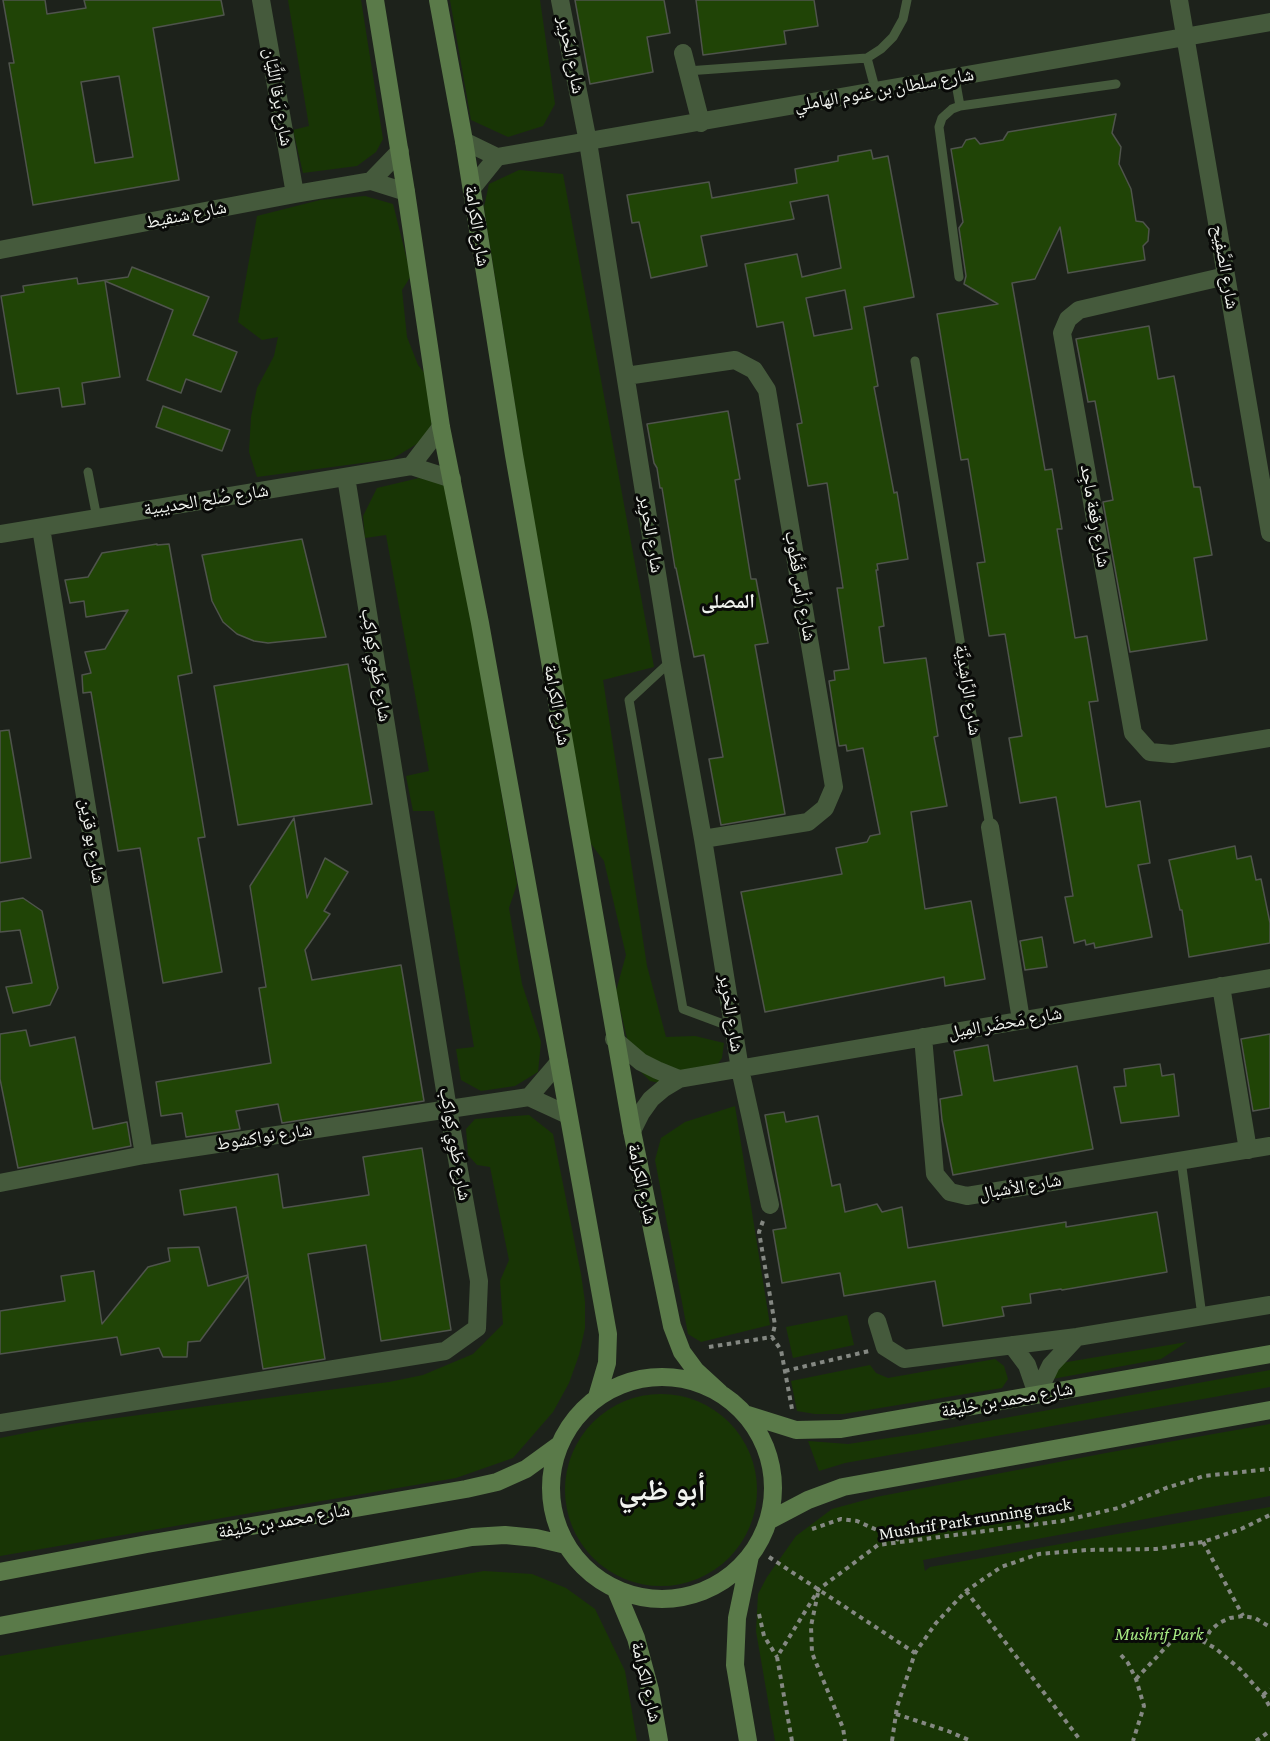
<!DOCTYPE html>
<html>
<head>
<meta charset="utf-8">
<style>
  body { margin:0 }
  canvas { display:block; background:#1d221b }
</style>
</head>
<body>
<canvas width="1270" height="1741"></canvas>
<script>
const c = document.querySelector('canvas').getContext('2d');
c.lineJoin = 'round';
function fill(path, color) {
  c.fillStyle = color;
  c.fill(path, 'evenodd');
}
function poly(rows) {
  const path = new Path2D();
  for (const r of rows) {
    if (r.length === 3) {
      path.moveTo(r[0] + r[2], r[1]);
      path.arc(r[0], r[1], r[2], 0, 2 * Math.PI);
      continue;
    }
    path.moveTo(r[0], r[1]);
    for (let i = 2; i < r.length; i += 2) path.lineTo(r[i], r[i + 1]);
  }
  return path;
}
function stroke(path, color, width, dash) {
  c.strokeStyle = color;
  c.lineWidth = width;
  c.lineCap = dash ? 'butt' : 'round';
  c.setLineDash(dash || []);
  c.stroke(path);
}
function drawText(font, color, halo, rows, align = 'center') {
  c.font = font + ' "Crimson Pro","Noto Naskh Arabic",serif';
  c.lineWidth = 6;
  c.setLineDash([]);
  c.textBaseline = 'middle';
  c.strokeStyle = halo;
  c.fillStyle = color;
  for (const [text, x, y, turn = 0] of rows) {
    c.save();
    c.translate(x, y);
    c.rotate((+turn || 0) * Math.PI / 180);
    c.textAlign = isNaN(turn) ? turn : align;
    if (halo) c.strokeText(text, 0, 0);
    c.fillText(text, 0, 0);
    c.restore();
  }
}
const green = poly([
  [288,0,361,0,383,139,376,152,357,166,303,173,293,130,309,126],
  [450,0,540,0,555,104,543,126,508,137,471,120],
  [519,170,563,174,654,667,603,680,647,966,666,1037,695,1036,724,1043,722,1058,709,1077,669,1085,650,1081,633,1064,616,991,626,955,604,861,582,832,484,207,489,184],
  [365,196,393,204,411,276,402,290,407,337,418,365,427,376,432,410,431,429,420,442,392,459,257,477,249,452,251,417,257,388,274,356,278,337,262,340,238,322,257,216,320,200],
  [419,478,448,485,517,884,509,908,522,984,541,1042,538,1072,515,1086,481,1091,461,1080,456,1049,474,1047,434,811,413,811,406,776,429,771,386,535,365,538,363,516,377,488],
  [735,1106,770,1325,701,1342,688,1334,655,1160,661,1138,685,1122],
  [529,1115,553,1134,581,1274,585,1302,585,1328,579,1355,569,1383,553,1412,513,1458,456,1478,0,1556,0,1438,71,1424,389,1382,423,1375,473,1354,503,1324,500,1281,509,1260,490,1167,477,1165,468,1155,466,1129,475,1119],
  [847,1315,854,1345,793,1358,786,1327],
  [1187,1342,1161,1359,1052,1379,1061,1363],
  [995,1359,1004,1366,1008,1379,1002,1388,843,1414,815,1414,797,1411,791,1381,870,1365,876,1373,888,1378],
  [1270,1370,1270,1387,845,1463,819,1471,808,1441,848,1444,916,1434],
  [661,1490,96],
  [1270,1424,1270,1496,923,1560,925,1571,930,1567,1270,1507,1270,1741,775,1741,756,1631,758,1594,767,1577,796,1536,832,1509,876,1497,1106,1453],
  [484,1571,532,1574,566,1588,595,1609,625,1671,637,1741,0,1741,0,1656]
]);
const building = poly([
  [3,0,45,0,47,14,86,8,84,0,221,0,224,15,153,28,179,180,33,205,9,63,14,63,3,0],
  [119,76,133,157,95,163,81,82,119,76],
  [575,0,664,0,670,33,647,37,653,72,590,84,575,0],
  [696,0,814,0,818,26,784,31,786,44,703,55,696,0],
  [1116,114,1112,133,1121,147,1119,164,1131,189,1136,221,1143,222,1149,229,1148,241,1143,246,1145,260,1068,273,1060,227,1035,279,1012,283,1045,470,1052,469,1062,529,1057,529,1075,638,1087,636,1098,701,1089,702,1106,807,1140,801,1150,863,1138,865,1152,937,1095,948,1094,943,1086,945,1085,940,1074,943,1065,897,1073,896,1056,797,1020,803,1009,738,1022,736,1005,634,989,636,977,563,985,562,968,459,961,460,937,314,998,304,964,284,966,276,959,228,963,222,951,149,962,147,966,140,975,138,980,144,1003,140,1008,132,1116,114],
  [871,150,873,159,888,156,914,297,864,307,878,386,874,387,894,493,897,492,908,559,877,564,878,570,876,570,884,626,879,627,884,663,926,658,938,736,934,737,947,806,911,812,925,909,971,901,985,979,945,986,944,977,765,1012,741,892,842,874,836,848,867,842,870,836,880,834,863,748,847,751,846,745,839,746,829,681,835,680,834,671,849,669,837,588,843,588,827,483,808,486,797,424,802,423,783,322,757,327,745,264,797,254,802,277,841,268,828,195,790,202,794,219,701,236,707,266,651,278,639,222,632,223,627,195,709,182,712,198,797,183,795,169,838,161,838,156,871,150],
  [845,290,852,329,814,336,806,298,845,290],
  [132,267,209,297,193,335,237,352,221,392,186,379,181,393,147,380,173,310,105,281,120,377,82,383,85,404,62,407,59,388,17,394,1,296,24,292,23,286,77,278,78,284,128,277,132,267],
  [1149,326,1158,379,1174,376,1194,487,1200,487,1212,555,1194,558,1207,640,1130,652,1103,502,1113,500,1095,401,1088,402,1076,339,1149,326],
  [163,406,230,430,222,451,156,427,163,406],
  [728,411,740,479,735,480,751,579,756,579,768,643,755,645,785,814,721,825,709,759,723,757,704,655,694,657,676,568,675,568,662,488,660,488,657,468,654,463,647,424,728,411],
  [302,539,326,637,268,643,254,641,237,634,223,622,212,601,202,555,302,539],
  [157,544,157,545,169,544,192,673,178,676,178,677,205,837,198,838,222,972,163,983,140,848,118,851,91,692,83,693,82,675,91,673,85,652,105,649,128,610,86,617,84,601,70,603,65,580,88,577,102,553,157,544],
  [348,664,372,804,238,825,214,686,348,664],
  [9,730,31,858,0,863,0,731,9,730],
  [294,818,307,898,325,858,348,872,324,911,330,914,305,950,312,980,401,965,424,1101,282,1123,278,1104,236,1111,240,1129,186,1137,182,1113,161,1116,156,1082,271,1063,259,988,266,987,250,886,294,818],
  [1235,846,1237,859,1251,856,1256,880,1261,879,1270,923,1270,943,1189,957,1182,910,1180,910,1169,860,1235,846],
  [23,898,42,911,58,988,50,1005,13,1013,6,987,32,983,20,930,0,932,0,902,23,898],
  [1042,937,1047,967,1025,970,1020,941,1042,937],
  [26,1030,30,1046,75,1037,93,1129,127,1122,131,1146,18,1168,0,1079,0,1034,26,1030],
  [1270,1034,1270,1108,1253,1111,1241,1039,1270,1034],
  [988,1045,994,1081,1077,1066,1093,1149,953,1175,942,1120,940,1099,962,1095,954,1051,988,1045],
  [1160,1064,1162,1076,1174,1074,1179,1116,1121,1123,1114,1087,1126,1086,1124,1069,1160,1064],
  [784,1112,786,1122,818,1116,832,1186,840,1184,845,1212,877,1204,882,1212,902,1207,908,1248,1066,1222,1066,1227,1157,1212,1167,1272,1062,1290,1061,1289,1030,1294,1031,1303,1002,1307,1004,1316,943,1326,935,1281,844,1296,840,1273,782,1283,773,1230,786,1228,765,1115,784,1112],
  [422,1148,451,1330,381,1341,366,1245,308,1254,325,1359,263,1369,248,1276,200,1341,188,1342,187,1357,163,1357,159,1348,121,1355,117,1337,0,1354,0,1311,65,1301,61,1276,94,1271,102,1324,148,1267,170,1261,168,1248,199,1247,208,1286,248,1275,236,1207,184,1215,180,1190,278,1174,283,1208,369,1195,363,1157,422,1148]
]);
const path = poly([
  [763,1221,759,1232,775,1325,772,1337],
  [709,1347,772,1337,781,1350,792,1409],
  [785,1371,869,1351],
  [812,1529,841,1519,857,1521,899,1540],
  [1203,1542,1243,1616],
  [769,1557,915,1653],
  [966,1591,1081,1741],
  [818,1593,811,1626,812,1653,843,1728,845,1741],
  [759,1614,764,1636,777,1657],
  [1204,1642,1210,1631,1219,1623,1230,1618,1243,1616,1255,1618,1270,1627],
  [1121,1655,1128,1663,1136,1679,1144,1706,1133,1741],
  [1136,1679,1182,1630,1215,1648,1240,1669,1263,1695,1270,1707],
  [1263,1695,1270,1689],
  [896,1714,948,1731,971,1741],
  [792,1741,777,1657,819,1589,878,1545,1062,1521,1118,1508,1166,1488,1204,1476,1270,1469],
  [892,1741,897,1707,915,1653,936,1623,966,1591,1001,1567,1039,1554,1086,1550,1156,1549,1203,1542,1241,1529,1270,1515],
  [1256,1741,1270,1731]
]);
const service = poly([
  [867,58,876,92],
  [687,71,867,58,881,49,893,37,903,19,907,0],
  [955,78,960,106],
  [959,277,939,127,942,118,952,109,960,106,1116,84],
  [915,361,990,827],
  [88,472,97,518],
  [671,661,629,700,683,1009,734,1028],
  [1181,1160,1202,1316]
]);
const minor = poly([
  [261,0,295,194],
  [560,0,588,142,671,661,703,839,740,1069,770,1205],
  [1179,0,1270,533],
  [683,53,701,123],
  [464,141,497,157,1270,22],
  [371,181,400,151],
  [472,188,497,157],
  [0,250,295,194,371,181,406,192],
  [1226,276,1079,310,1068,319,1062,333,1133,733,1150,752,1172,754,1270,738],
  [626,376,735,360,754,370,767,390,834,787,825,808,808,822,703,839],
  [411,466,441,427],
  [41,528,144,1155],
  [0,534,411,466,452,479],
  [990,827,1021,1020],
  [1221,986,1248,1150],
  [923,1037,935,1174,950,1192,967,1196,1270,1146],
  [614,1039,641,1062,657,1070,679,1079],
  [529,1097,559,1062],
  [632,1131,641,1113,651,1099,664,1088,679,1079,1270,978],
  [0,1183,144,1155,529,1097,568,1115],
  [877,1321,885,1347,904,1359,1077,1337,1270,1305],
  [1012,1345,1027,1365,1037,1394],
  [1037,1394,1051,1365,1077,1337],
  [0,1423,445,1351,477,1328,479,1281,448,1109,346,477]
]);
const secondary = poly([
  [375,0,406,192,441,427,480,623,608,1334,607,1363,597,1397],
  [438,0,464,141,514,455,632,1131,672,1326,682,1352,696,1371,720,1393],
  [662,1488,111],
  [745,1414,796,1430,841,1429,1270,1354],
  [768,1521,808,1500,843,1487,1270,1410],
  [0,1572,147,1544,466,1489,497,1482,526,1469,559,1445],
  [616,1590,636,1638,650,1690,659,1741],
  [0,1626,472,1537,505,1535,536,1538,566,1545],
  [748,1741,735,1665,737,1618,750,1556]
]);
const streetNames = [
  ["شارع الحَرِير",571,55,79],
  ["شارع سلطان بن غنوم الهاملي",884,90,-10],
  ["شارع بَرقا اللَّيَّان",278,97,80],
  ["شارع شنقيط",186,215,-11],
  ["شارع الكرامة",477,226,81],
  ["شارع الصَّفِيح",1225,267,80],
  ["شارع صُلح الحديبية",206,500,-9],
  ["شارع رِقعة ماجِد",1095,516,80],
  ["شارع الحَرِير",651,534,81],
  ["شارع رَأس قَطُّوب",800,586,80],
  ["شارع طَوِي كِواكِب",376,665,81],
  ["شارع الرَّاشِدِيَّة",968,690,81],
  ["شارع الكرامة",557,705,80],
  ["شارع بو قرَين",92,841,81],
  ["شارع الحَرِير",731,1013,81],
  ["شارع مَحضَر المِيل",1005,1023,-10],
  ["شارع نواكشوط",264,1137,-9],
  ["شارع طَوِي كِواكِب",455,1144,80],
  ["شارع الكرامة",642,1184,78],
  ["شارع الأشبال",1020,1187,-10],
  ["شارع محمد بن خليفة",1007,1400,-10],
  ["Mushrif Park running track",975,1519,-9],
  ["شارع محمد بن خليفة",284,1521,-10],
  ["شارع الكرامة",646,1682,77]
];
const parkNames = [
  ["Mushrif Park",1159,1634]
];
const neighbourhoodNames = [
  ["المصلى",728,602]
];
const townNames = [
  ["أبو ظبي",662,1491]
];
fill(green, '#183505');
fill(building, '#204406');
stroke(building, '#4f544c', 1.5);
stroke(path, '#848882', 4, [4.5, 4.5]);
stroke(service, '#455a3c', 9);
stroke(minor, '#455a3c', 18);
stroke(secondary, '#5a7a49', 18);
drawText('18px', '#f0f3ee', '#090a08', streetNames);
drawText('italic 18px', '#a7eb84', '#090a08', parkNames);
drawText('bold 20px', '#f0f3ee', '#090a08', neighbourhoodNames);
drawText('bold 30px', '#f0f3ee', '#090a08', townNames);
</script>
</body>
</html>
